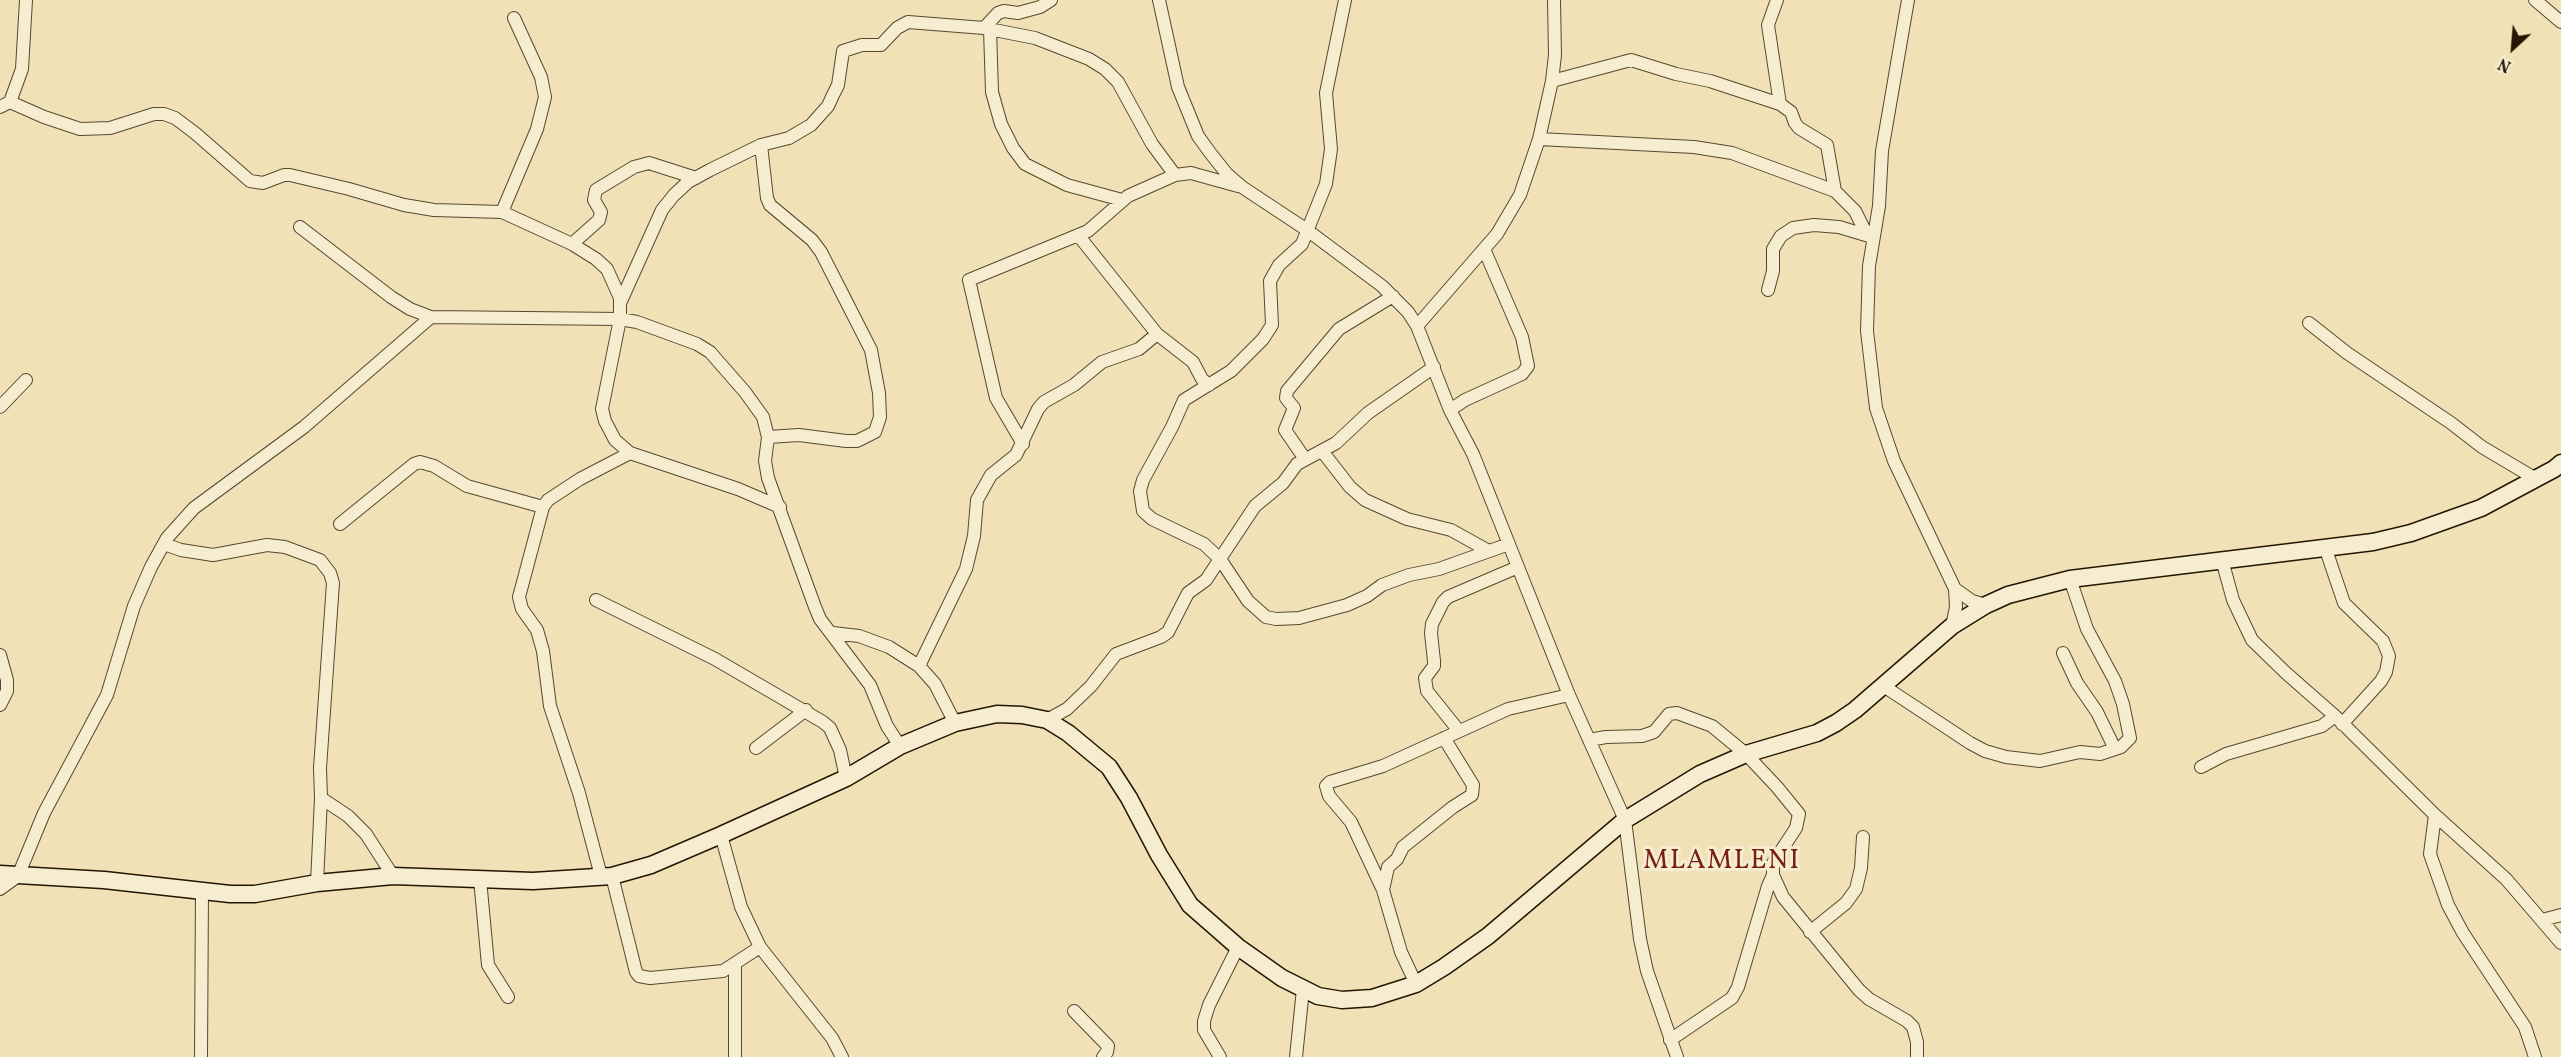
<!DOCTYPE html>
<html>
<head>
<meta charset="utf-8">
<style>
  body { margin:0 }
  #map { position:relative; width:2561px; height:1057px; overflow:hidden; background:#f1e1b6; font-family:Vollkorn,serif }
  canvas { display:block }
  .north { position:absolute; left:2483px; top:18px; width:60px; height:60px; -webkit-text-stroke:4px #f6ecd0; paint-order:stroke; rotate:206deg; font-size:16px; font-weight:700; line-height:24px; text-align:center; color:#231502 }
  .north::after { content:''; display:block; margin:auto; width:21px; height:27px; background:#231502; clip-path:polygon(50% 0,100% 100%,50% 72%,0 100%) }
</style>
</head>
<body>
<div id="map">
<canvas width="2561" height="1057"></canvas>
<div class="north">N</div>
</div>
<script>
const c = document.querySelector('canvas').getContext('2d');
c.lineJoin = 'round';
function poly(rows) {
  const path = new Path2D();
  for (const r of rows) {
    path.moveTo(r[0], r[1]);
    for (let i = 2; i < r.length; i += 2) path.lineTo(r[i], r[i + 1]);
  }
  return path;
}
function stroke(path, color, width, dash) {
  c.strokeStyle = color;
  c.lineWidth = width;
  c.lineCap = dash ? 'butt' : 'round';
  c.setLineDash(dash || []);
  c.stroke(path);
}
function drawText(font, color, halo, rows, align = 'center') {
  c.font = font + ' Vollkorn,serif';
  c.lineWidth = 6;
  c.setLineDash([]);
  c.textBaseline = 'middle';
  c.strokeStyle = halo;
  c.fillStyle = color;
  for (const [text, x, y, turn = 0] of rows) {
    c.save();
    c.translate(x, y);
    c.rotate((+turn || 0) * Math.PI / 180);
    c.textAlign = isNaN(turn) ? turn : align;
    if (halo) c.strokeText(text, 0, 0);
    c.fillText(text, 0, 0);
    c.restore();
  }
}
const street = poly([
  [1159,0,1178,87,1198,136,1211,154,1227,174,1242,187,1307,230,1382,286,1408,312,1417,326,1450,410,1473,454,1569,695,1625,820,1640,939,1647,971,1677,1057],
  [1345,0,1326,93,1331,149,1326,184,1302,244,1279,265,1270,281,1272,325,1263,339,1231,371,1184,400,1172,427,1143,480,1140,491,1143,511,1152,519,1204,544,1220,559,1248,601,1266,617,1276,619,1299,618,1347,605,1367,596,1382,585,1409,575,1439,569,1509,544],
  [1777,0,1768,25,1780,104],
  [1908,0,1882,151,1879,206,1869,266,1867,331,1876,408,1894,461,1955,589,1956,607,1952,626],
  [2535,0,2561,22],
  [984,28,998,13,1004,11,1018,13,1040,7,1051,0],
  [990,29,992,92,1001,124,1013,148,1025,164,1067,185,1122,200],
  [1552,81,1631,60,1676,74,1710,81,1780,104,1791,112,1795,123,1799,128,1827,145,1835,191],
  [10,102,44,117,80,129,110,128,154,114,164,114,175,118,195,133,250,181,263,183,284,175,290,175,349,189,404,205,434,210,502,212,572,244,596,259,607,269,620,298,620,319,602,409,605,421,615,440,630,453,738,489,780,507],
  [0,107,10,102,22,69,26,0],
  [1539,139,1694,147,1732,153,1835,191,1855,211,1867,235],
  [761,145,767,198,770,205,812,240,821,252,871,350,879,393,880,417,875,432,857,441,846,441,799,435,768,437],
  [502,212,537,129,545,97,541,77,514,18],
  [300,227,391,297,410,309,431,317,620,319,637,322,697,344,710,352,745,392,763,417,768,437,765,461,768,478,815,607,820,619,870,685,887,726,900,746],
  [572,244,599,220,601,212,594,200,596,190,634,167,649,163,696,178],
  [1768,290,1773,271,1773,249,1781,236,1793,228,1814,225,1839,227,1869,236],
  [621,301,662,210,674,195,688,182,710,170,761,145,789,138,811,125,828,106,833,95,838,85,843,51,862,45,881,45,897,28,908,22,984,28,1035,38,1089,59,1105,69,1118,82,1152,144,1175,175],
  [2309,323,2347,353,2451,423,2482,447,2536,479],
  [1417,326,1497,234,1520,195,1539,139,1552,81,1555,55,1554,0],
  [1157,334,1193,362,1202,379,1209,385],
  [0,407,26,380],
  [1450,410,1465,400,1522,374,1528,366,1522,337,1484,249],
  [1023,444,996,398,969,280,1088,231,1128,196,1175,175,1191,173,1238,186],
  [1322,451,1350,487,1365,500,1407,519,1451,530,1487,550],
  [1305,459,1285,430,1294,408,1286,398,1287,391,1339,329,1393,296],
  [340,524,414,464,420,462,434,466,467,486,543,507],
  [164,544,181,550,213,555,267,545,285,547,320,560,330,573,333,583,320,768,321,798,317,883],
  [2325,547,2344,603,2383,641,2389,656,2386,672,2381,681,2342,724],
  [2222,560,2233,600,2252,640,2286,673,2335,716,2435,815,2506,879,2561,943],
  [1955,589,1972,601,1986,605],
  [596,600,715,659,823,722,830,728,840,750,846,778],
  [833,633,859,636,889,647,919,666,935,684,955,723],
  [2063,653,2077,683,2097,712,2115,749],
  [0,655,7,680,7,691,0,705],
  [919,666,966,569,974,536,977,500,991,475,1016,455,1038,409,1044,402,1074,385,1102,362,1139,349,1157,334,1078,235],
  [1882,685,1970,743,1985,751,2006,757,2040,761,2080,752,2100,754,2121,747,2130,738,2123,704,2115,681,2087,629,2070,579],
  [1047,720,1067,709,1091,686,1116,654,1161,637,1168,632,1188,593,1206,580,1255,506,1283,483,1297,464,1336,443,1368,413,1434,367],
  [1459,731,1427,691,1425,678,1434,666,1434,661,1431,633,1432,624,1443,602,1448,597,1518,567],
  [1589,740,1606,737,1642,736,1654,732,1669,714,1677,713,1712,726,1746,754,1777,787,1799,814,1796,828,1773,863,1773,875,1783,897,1859,990,1869,999,1907,1021,1913,1027,1917,1042,1917,1057],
  [756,748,806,710],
  [2201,767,2226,754,2322,726,2335,716],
  [321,798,348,816,366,834,393,876],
  [2435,815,2430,854,2448,905,2463,933,2525,1027,2535,1057],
  [721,835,741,907,760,947,832,1038,842,1057],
  [601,876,579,793,550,706,543,651,537,630,522,609,519,597,543,507,548,500,580,479,630,453],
  [612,876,636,972,639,976,650,978,723,971,760,947],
  [480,879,488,965,508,997],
  [0,889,18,876,44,813,107,695,134,606,151,567,167,538,194,508,304,427,431,317],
  [1383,890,1351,822,1329,796,1326,786,1330,782,1383,766,1508,709,1569,695],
  [2542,920,2561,915],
  [1810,932,1846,903,1856,889,1861,868,1863,837],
  [735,965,735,1057],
  [1416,984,1401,952,1383,890,1388,867,1397,859,1403,847,1453,807,1472,795,1473,785,1444,738],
  [1074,1011,1108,1046,1107,1052,1103,1057],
  [1670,1040,1732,998,1738,987,1768,886,1773,875],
  [201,1057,202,890],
  [1220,1057,1204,1030,1204,1021,1209,1005,1238,947],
  [1296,1057,1303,989]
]);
const secondary = poly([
  [0,874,104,880,230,894,255,894,317,883,393,876,533,881,612,876,651,865,721,835,846,778,900,746,955,723,997,714,1022,715,1047,720,1068,733,1109,767,1129,798,1159,855,1190,905,1238,947,1282,978,1318,996,1342,1000,1372,998,1416,984,1444,967,1488,936,1625,820,1700,774,1746,754,1817,733,1836,723,1855,710,1952,626,1986,605,2008,595,2070,579,2373,542,2411,533,2481,508,2554,469,2561,463]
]);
const quarterNames = [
  ["MLAMLENI",1722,863]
];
stroke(street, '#56482f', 14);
stroke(secondary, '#231502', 19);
stroke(street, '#f6ecd0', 12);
stroke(secondary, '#f6ecd0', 16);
c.letterSpacing = '1.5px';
drawText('27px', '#7a1f14', '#f6ecd0', quarterNames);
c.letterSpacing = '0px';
</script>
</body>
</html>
